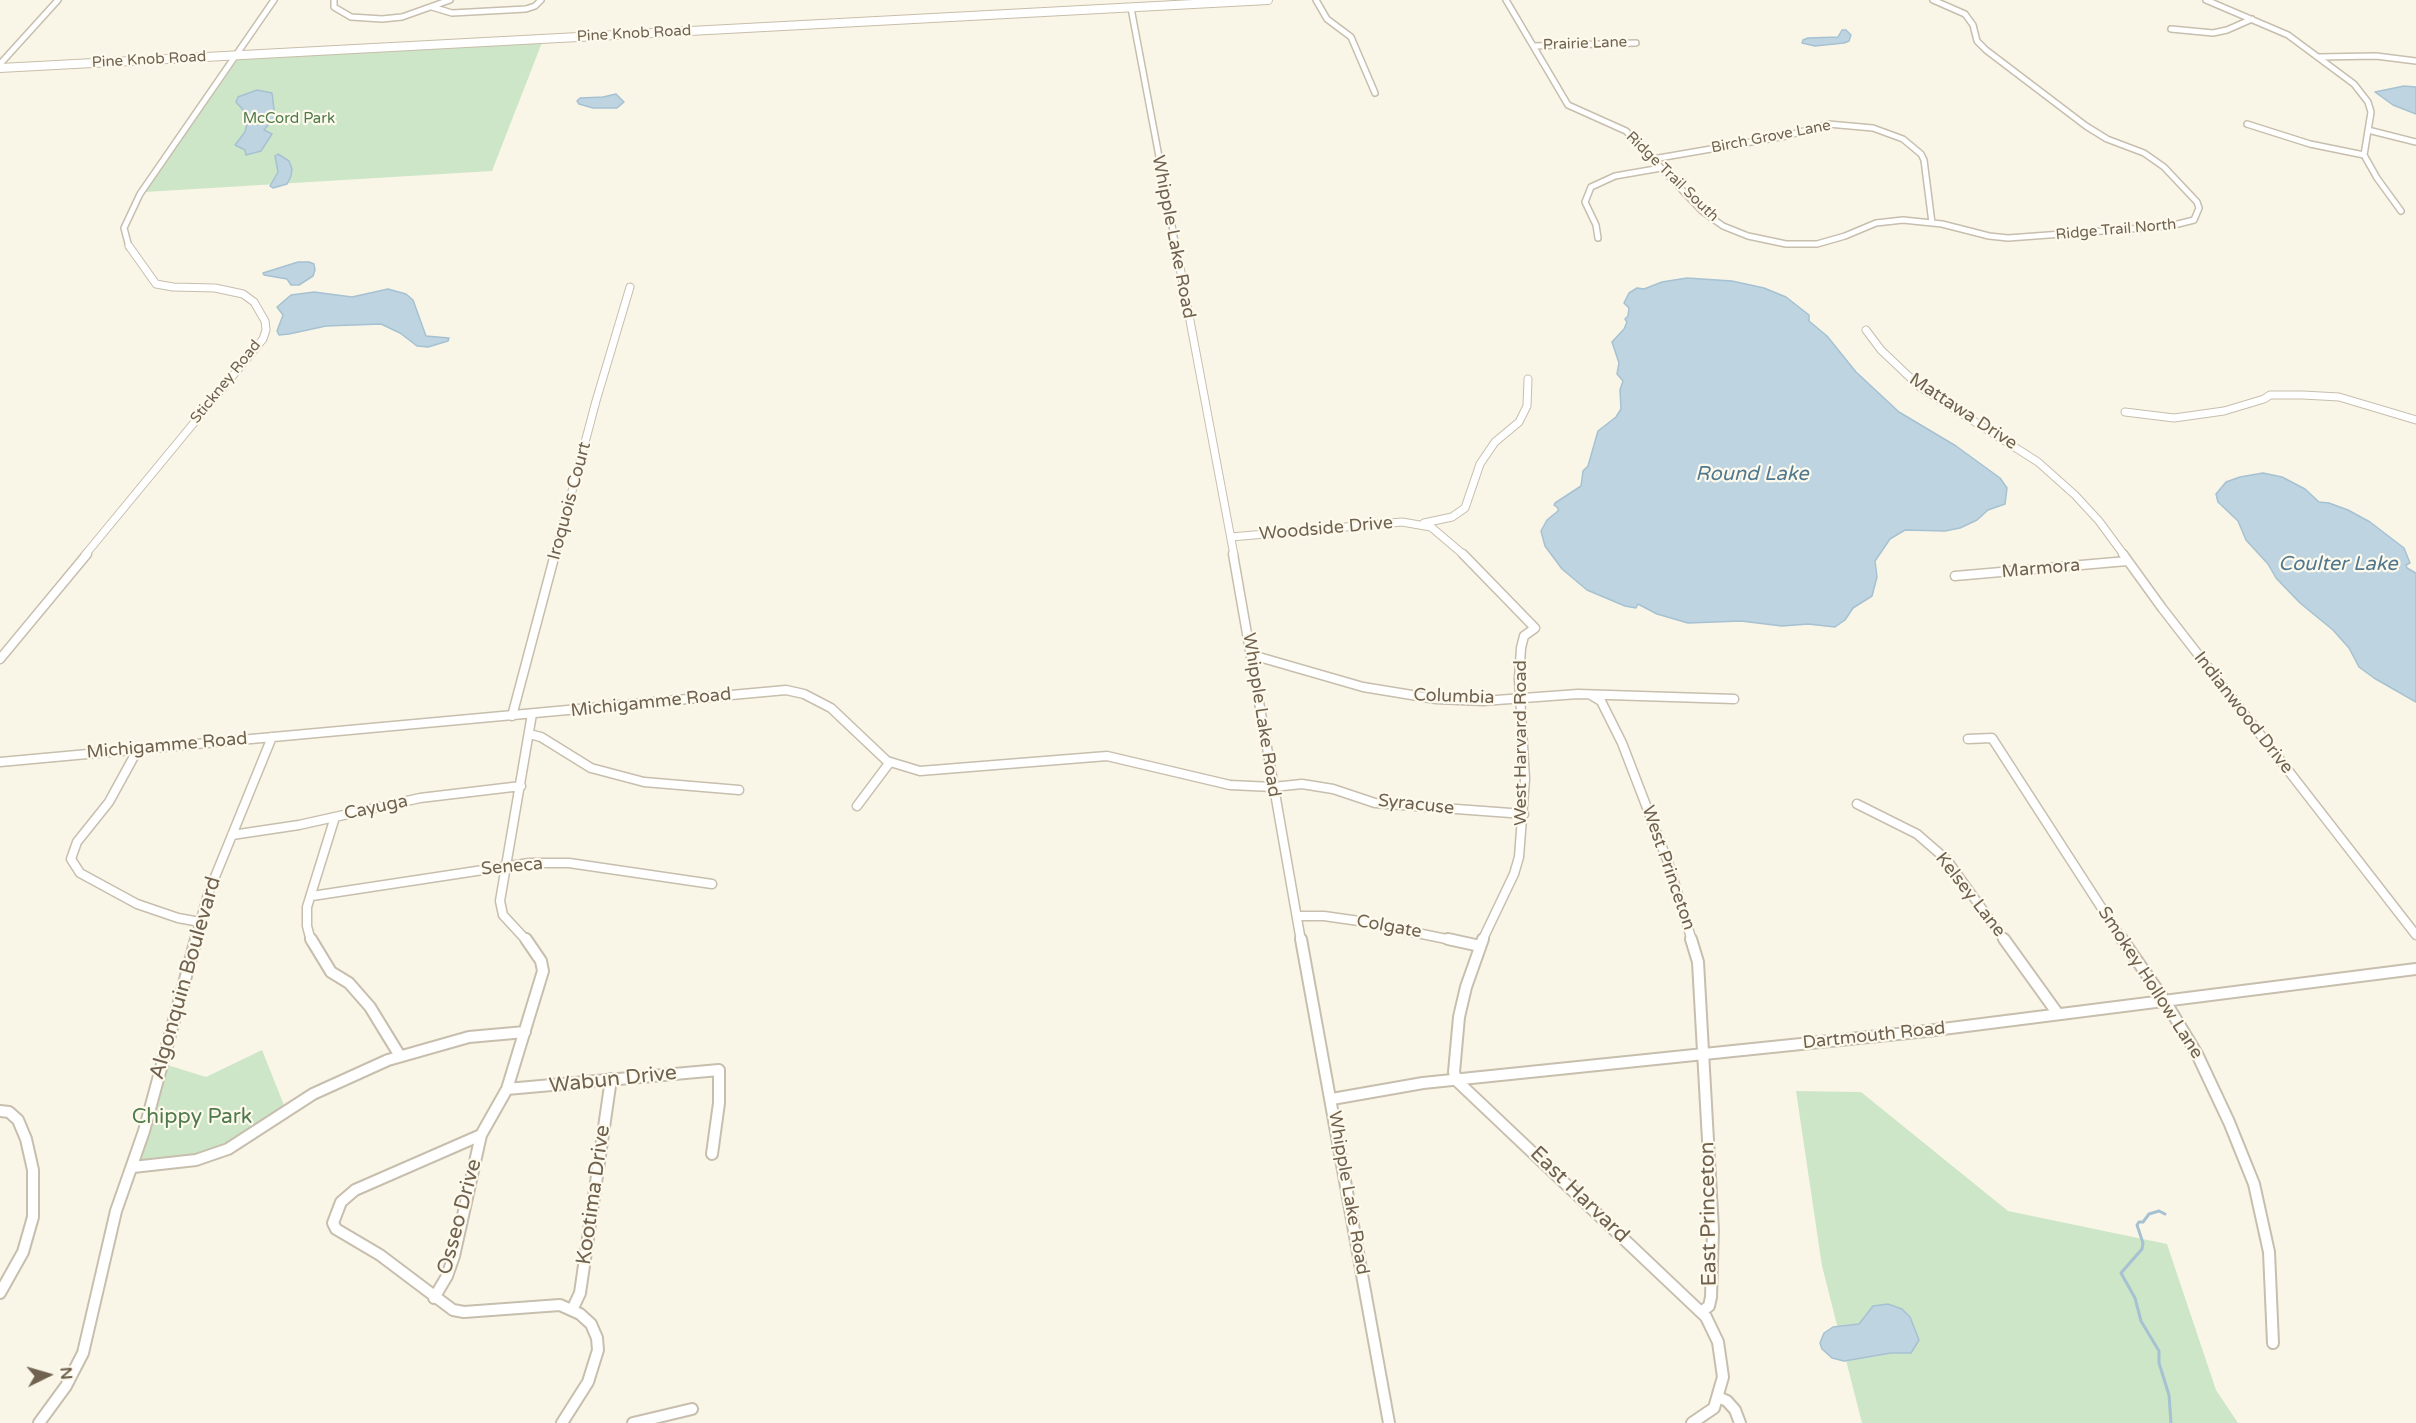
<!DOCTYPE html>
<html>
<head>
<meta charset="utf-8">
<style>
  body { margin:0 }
  #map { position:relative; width:2416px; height:1423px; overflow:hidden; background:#faf6e7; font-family:"Varela Round",sans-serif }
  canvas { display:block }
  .north { position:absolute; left:18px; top:1345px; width:60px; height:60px; -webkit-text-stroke:4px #fdfaed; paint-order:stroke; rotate:85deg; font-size:16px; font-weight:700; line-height:24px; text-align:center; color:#70624f }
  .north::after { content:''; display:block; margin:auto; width:21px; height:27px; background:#70624f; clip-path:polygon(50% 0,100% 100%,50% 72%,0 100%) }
</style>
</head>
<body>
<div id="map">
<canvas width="2416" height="1423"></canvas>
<div class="north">N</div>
</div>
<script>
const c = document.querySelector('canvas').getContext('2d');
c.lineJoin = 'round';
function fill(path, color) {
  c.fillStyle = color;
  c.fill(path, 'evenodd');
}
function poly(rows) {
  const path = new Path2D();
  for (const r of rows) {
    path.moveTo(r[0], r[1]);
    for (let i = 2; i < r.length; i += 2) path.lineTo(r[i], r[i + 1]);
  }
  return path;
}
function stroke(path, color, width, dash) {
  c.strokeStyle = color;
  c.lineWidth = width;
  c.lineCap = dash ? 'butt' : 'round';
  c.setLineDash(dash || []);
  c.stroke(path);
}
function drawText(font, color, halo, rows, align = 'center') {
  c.font = font + ' "Varela Round",sans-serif';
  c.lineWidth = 4.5;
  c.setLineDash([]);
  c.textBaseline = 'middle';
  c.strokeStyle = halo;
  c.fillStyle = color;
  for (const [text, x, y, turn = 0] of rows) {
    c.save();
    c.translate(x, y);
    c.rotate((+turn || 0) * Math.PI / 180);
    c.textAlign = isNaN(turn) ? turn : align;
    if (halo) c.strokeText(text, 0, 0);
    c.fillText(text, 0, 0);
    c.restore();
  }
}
const green = poly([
  [543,40,492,171,145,192,240,56],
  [262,1050,286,1110,228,1149,133,1167,161,1063,206,1077],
  [1796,1091,1861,1092,2008,1211,2167,1244,2216,1390,2238,1423,1862,1423,1822,1266]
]);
const water = poly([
  [1842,30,1846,30,1851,35,1849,41,1844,43,1815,46,1802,43,1803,40,1808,38,1838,37,1842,30],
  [2404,86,2416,87,2416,114,2393,105,2375,92,2404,86],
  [257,90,272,93,275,117,264,130,272,134,261,151,246,155,245,150,235,145,245,132,247,124,244,111,236,102,238,97,257,90],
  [616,94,624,102,617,108,593,108,579,104,577,101,580,98,603,97,616,94],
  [278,154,289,161,292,169,291,176,287,184,273,188,270,186,278,172,275,156,278,154],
  [298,262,309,262,314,264,315,270,313,276,299,285,291,285,287,279,264,275,263,273,298,262],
  [1687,278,1732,281,1764,288,1786,297,1809,315,1809,321,1827,336,1856,372,1899,412,1956,446,2000,478,2007,488,2005,504,1988,510,1977,520,1960,528,1945,531,1905,530,1890,539,1875,561,1877,577,1872,596,1853,608,1845,620,1835,627,1808,624,1782,626,1741,621,1688,623,1657,614,1638,604,1636,608,1625,606,1587,590,1562,569,1545,546,1541,531,1547,520,1558,511,1558,508,1554,505,1555,503,1581,486,1583,471,1588,466,1598,431,1616,417,1621,409,1620,390,1623,381,1617,374,1619,363,1612,342,1624,329,1627,322,1625,319,1628,316,1629,308,1624,303,1629,293,1637,288,1644,289,1662,282,1687,278],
  [388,289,406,294,413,300,426,336,449,338,448,341,428,347,417,346,400,333,381,324,326,326,289,334,279,335,277,331,283,315,277,307,291,295,314,292,352,297,388,289],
  [2263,473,2282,477,2305,489,2319,502,2329,503,2348,510,2370,522,2404,548,2410,563,2406,565,2407,568,2416,573,2416,702,2374,678,2359,667,2349,648,2333,630,2300,603,2276,578,2268,564,2246,540,2238,521,2218,502,2216,494,2226,482,2240,477,2263,473],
  [1888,1304,1902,1309,1910,1317,1919,1340,1911,1353,1891,1353,1844,1361,1832,1358,1822,1349,1820,1343,1824,1333,1833,1327,1859,1324,1873,1306,1888,1304]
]);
const stream = poly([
  [2165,1214,2159,1211,2149,1214,2143,1222,2139,1222,2137,1225,2143,1243,2142,1249,2121,1273,2135,1298,2141,1321,2159,1351,2159,1363,2169,1395,2171,1423]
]);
const streetFar3 = poly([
  [334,0,334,7,351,17,382,19,402,17,450,0],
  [1316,0,1327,19,1351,37,1375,93],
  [1506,0,1568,105,1626,131,1702,211,1723,226,1748,236,1786,244,1817,244,1845,236,1876,223,1903,220,1942,224,1989,236,2008,238,2170,226,2194,220,2199,208,2197,202,2164,167,2144,153,2107,139,2086,126,1986,50,1977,41,1973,25,1965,14,1933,0],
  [2206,0,2288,35,2354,84,2368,102,2371,112,2364,155,2377,178,2401,211],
  [432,7,452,13,526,9,535,6,541,0],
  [1131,8,1176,247],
  [2171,29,2213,33,2227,30,2252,19],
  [1534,46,1636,43],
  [2318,57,2376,56,2416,61],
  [0,64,58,0],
  [2247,124,2310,144,2364,155],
  [2368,130,2416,142],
  [1653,159,1786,136,1828,124,1873,128,1903,139,1921,154,1924,160,1932,223],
  [1598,238,1596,225,1585,202,1591,187,1615,176,1661,168],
  [129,247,124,228,140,194,274,0]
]);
const streetFar2 = poly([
  [1176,246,1234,555],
  [1866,330,1881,350,1920,387,2038,462,2075,495,2099,521,2124,555],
  [2125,412,2174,418,2224,411,2264,399,2270,395,2303,395,2339,397,2416,420],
  [1424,523,1452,517,1465,508,1480,464,1495,442,1519,422,1527,406,1528,379],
  [1231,537,1402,522,1431,527,1464,555],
  [85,555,263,339,266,330,265,321,254,302,243,294,215,288,173,287,156,284,129,246],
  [555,555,596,401,630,287]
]);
const streetFar1 = poly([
  [1233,554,1301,941],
  [1463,554,1535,628,1524,636,1521,648,1519,679,1525,779,1519,857,1514,874,1482,941],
  [2123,554,2162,608,2416,935],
  [1955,576,2127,561],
  [1252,655,1363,687,1436,699,1483,701,1578,694,1734,699],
  [0,659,87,554],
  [1591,695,1601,701,1622,743,1669,865,1692,941],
  [512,716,555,554],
  [529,734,541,737,591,768,644,782,739,790],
  [1968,739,1992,738,2123,941],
  [138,749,109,802,77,842,71,859,80,873,137,904,178,918,200,922],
  [0,762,786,690,804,694,831,708,887,761,920,771,1107,756,1230,785,1273,787,1302,784,1333,789,1375,803,1524,814],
  [1857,804,1917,834,1947,860,2005,941],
  [857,806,890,762],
  [232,835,299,825,420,798,521,786],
  [312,896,529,863,569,863,712,884],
  [1297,916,1324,916,1359,921,1456,941],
  [195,941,208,894,272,737],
  [311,941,307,926,307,907,335,817],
  [527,941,503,915,500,901,532,714]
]);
const street = poly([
  [311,939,331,972,349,983,370,1007,400,1056],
  [526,939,541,961,543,971,507,1089,481,1135,355,1190,341,1202,333,1223,336,1229,380,1255,453,1310,464,1312,560,1305,580,1314,591,1324,597,1338,598,1350,588,1382,562,1423],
  [1301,939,1389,1423],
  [1448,939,1480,946],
  [1483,939,1466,987,1459,1017,1454,1072,1456,1080,1706,1317,1718,1342,1723,1377,1714,1408,1692,1423],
  [1691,939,1698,962,1713,1230,1711,1297,1709,1306,1701,1312],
  [2004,939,2058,1014],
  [2122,939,2165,1001,2197,1054,2229,1122,2254,1184,2269,1252,2273,1343],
  [507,1089,719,1070,719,1103,712,1154],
  [1332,1099,1423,1083,1927,1031,2416,969],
  [0,1111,9,1112,18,1120,26,1139,33,1170,33,1217,23,1252,0,1293],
  [133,1167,196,1160,228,1149,313,1094,388,1060,469,1037,525,1032],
  [434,1298,447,1276,454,1256,481,1135],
  [572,1310,580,1293,611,1079],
  [1718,1397,1727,1401,1735,1410,1740,1423],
  [39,1423,66,1386,83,1353,116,1211,144,1131,196,939],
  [633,1423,692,1409]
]);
const secondary = poly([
  [0,68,1268,0]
]);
const farStreetnames = [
  ["Pine Knob Road",634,34,-3],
  ["Prairie Lane",1585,44,-2],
  ["Pine Knob Road",149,60,-3],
  ["Birch Grove Lane",1771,137,-11],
  ["Ridge Trail South",1672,177,44],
  ["Ridge Trail North",2116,230,-5],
  ["Stickney Road",226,382,-51]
];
const farParknames = [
  ["McCord Park",289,119]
];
const streetNames = [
  ["Whipple Lake Road",1173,237,79],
  ["Mattawa Drive",1963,412,33],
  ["Iroquois Court",570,501,-75],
  ["Woodside Drive",1326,529,-5],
  ["Marmora",2041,569,-5],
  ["Columbia",1454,697,2],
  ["Michigamme Road",651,703,-6],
  ["Indianwood Drive",2243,713,52],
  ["Whipple Lake Road",1261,715,81],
  ["West Harvard Road",1521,743,-90],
  ["Michigamme Road",167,746,-5],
  ["Syracuse",1416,805,6],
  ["Cayuga",376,808,-12],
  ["Seneca",512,867,-5],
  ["West Princeton",1668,868,71],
  ["Kelsey Lane",1970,895,52],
  ["Colgate",1389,927,10],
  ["Smokey Hollow Lane",2150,983,57],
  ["Dartmouth Road",1874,1036,-6],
  ["Whipple Lake Road",1348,1193,80]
];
const waterNames = [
  ["Round Lake",1752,475],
  ["Coulter Lake",2338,565]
];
const nearStreetnames = [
  ["Algonquin Boulevard",186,978,-74],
  ["Wabun Drive",613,1080,-6],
  ["Kootima Drive",594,1195,-82],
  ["East Harvard",1579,1195,44],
  ["East Princeton",1709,1214,-91],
  ["Osseo Drive",460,1217,-75]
];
const nearParknames = [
  ["Chippy Park",192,1117]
];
fill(green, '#cde6c7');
fill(water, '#bed5e1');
stroke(water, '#a6c1d2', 1.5);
stroke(stream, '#a6c1d2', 3);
stroke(streetFar3, '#c7bead', 8);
stroke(streetFar2, '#c7bead', 9);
stroke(streetFar1, '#c7bead', 11);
stroke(street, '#c7bead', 14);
stroke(secondary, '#c8bda9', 10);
stroke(streetFar3, '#fff', 5);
stroke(streetFar2, '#fff', 7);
stroke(streetFar1, '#fff', 8);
stroke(street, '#fff', 10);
stroke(secondary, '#fff', 8);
drawText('15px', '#70624f', '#fdfaed', farStreetnames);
drawText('15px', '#4f7a4b', '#fdfaed', farParknames);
drawText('18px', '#70624f', '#fdfaed', streetNames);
drawText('italic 20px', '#52788e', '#fdfaed', waterNames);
drawText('21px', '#70624f', '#fdfaed', nearStreetnames);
drawText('21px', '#4f7a4b', '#fdfaed', nearParknames);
</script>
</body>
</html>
